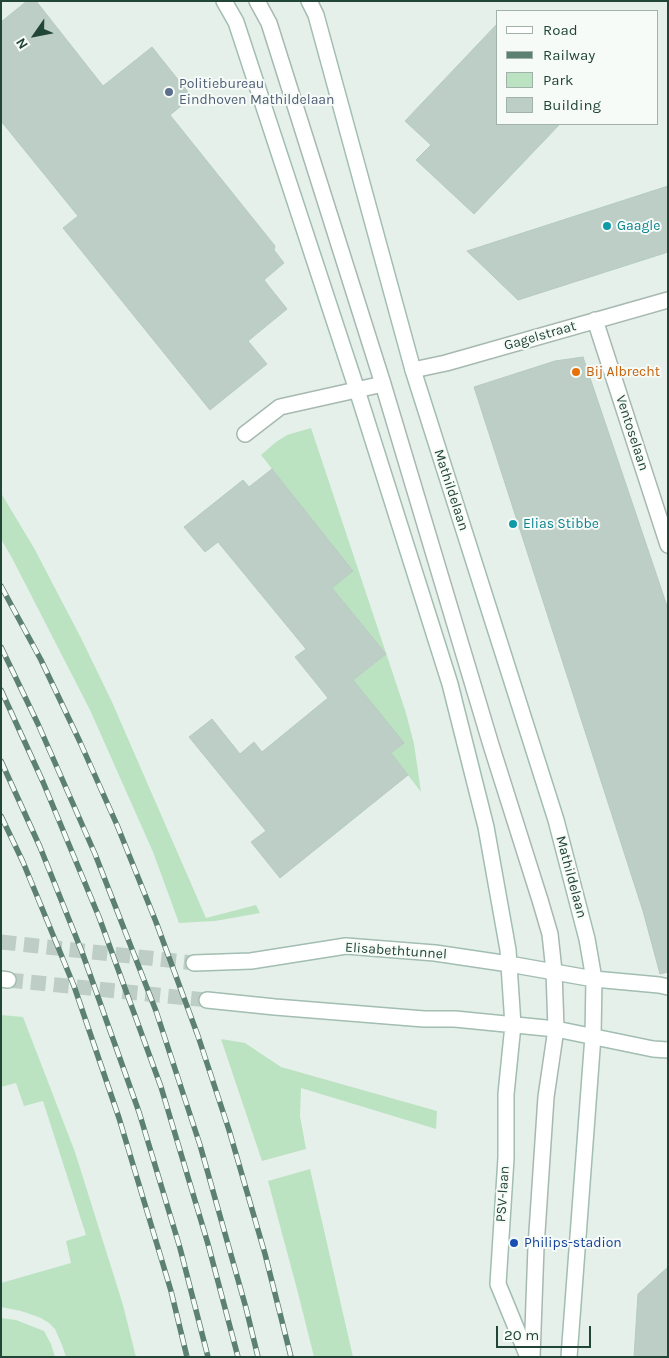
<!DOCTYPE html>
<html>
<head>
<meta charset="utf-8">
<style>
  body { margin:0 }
  #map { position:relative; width:669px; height:1358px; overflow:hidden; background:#e5f0ea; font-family:Karla,sans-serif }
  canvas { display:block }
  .frame { position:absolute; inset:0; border:2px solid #214537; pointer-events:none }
  .legend { position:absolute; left:496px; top:10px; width:162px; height:115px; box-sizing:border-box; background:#f6fbf8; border:1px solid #a1b2ab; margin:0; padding:6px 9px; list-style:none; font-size:15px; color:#214537 }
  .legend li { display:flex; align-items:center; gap:10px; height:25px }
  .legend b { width:25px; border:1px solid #a1b2ab }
  .north { position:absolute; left:10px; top:10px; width:50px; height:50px; -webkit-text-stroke:4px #f6fbf8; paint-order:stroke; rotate:237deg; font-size:14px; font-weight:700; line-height:20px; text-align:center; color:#214537 }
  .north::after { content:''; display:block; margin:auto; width:18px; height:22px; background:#214537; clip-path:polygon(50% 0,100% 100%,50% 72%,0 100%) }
  .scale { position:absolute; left:496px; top:1326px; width:95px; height:22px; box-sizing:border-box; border:2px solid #214537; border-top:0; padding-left:6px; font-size:15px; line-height:18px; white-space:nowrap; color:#214537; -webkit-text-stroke:4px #f6fbf8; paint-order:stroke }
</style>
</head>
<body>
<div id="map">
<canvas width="669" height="1358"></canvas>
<div class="frame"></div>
<ul class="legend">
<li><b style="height:6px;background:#fff"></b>Road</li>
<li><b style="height:6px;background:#5c8072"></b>Railway</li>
<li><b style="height:14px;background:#bbe3c2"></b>Park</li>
<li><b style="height:14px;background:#bccec5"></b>Building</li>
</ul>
<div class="north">N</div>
<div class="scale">20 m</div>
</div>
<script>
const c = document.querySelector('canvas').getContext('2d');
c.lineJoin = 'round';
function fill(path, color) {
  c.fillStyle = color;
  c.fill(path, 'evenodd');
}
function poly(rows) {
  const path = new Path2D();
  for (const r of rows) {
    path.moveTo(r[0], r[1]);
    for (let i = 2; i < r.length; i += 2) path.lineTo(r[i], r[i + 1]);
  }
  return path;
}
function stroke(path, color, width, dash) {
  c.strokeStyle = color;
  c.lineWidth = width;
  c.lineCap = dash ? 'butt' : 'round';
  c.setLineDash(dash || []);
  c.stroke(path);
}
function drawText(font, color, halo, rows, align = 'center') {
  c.font = font + ' Karla,sans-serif';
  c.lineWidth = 4;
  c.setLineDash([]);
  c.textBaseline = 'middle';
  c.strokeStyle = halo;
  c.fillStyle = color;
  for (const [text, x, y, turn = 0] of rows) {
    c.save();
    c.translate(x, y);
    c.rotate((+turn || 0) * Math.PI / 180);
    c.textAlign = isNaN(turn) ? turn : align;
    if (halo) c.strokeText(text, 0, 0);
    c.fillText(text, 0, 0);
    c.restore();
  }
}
const green = poly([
  [311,428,406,713,414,744,421,792,391,753,403,743,353,680,386,654,332,588,353,571,261,455,276,442,287,435],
  [1,493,34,548,81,638,112,702,206,918,256,905,260,913,215,921,179,923,153,852,90,710,12,558,1,539],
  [1,1015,23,1017,75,1152,123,1305,136,1357,66,1357,62,1345,55,1329,49,1323,41,1318,21,1311,1,1307,1,1283,71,1263,66,1241,86,1235,43,1101,24,1106,16,1083,1,1087],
  [221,1039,245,1043,281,1067,437,1111,436,1129,301,1088,300,1116,306,1149,262,1161],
  [310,1169,353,1357,314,1357,298,1293,268,1181],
  [1,1318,16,1320,44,1331,51,1344,55,1357,1,1357]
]);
const building = poly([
  [27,1,36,1,103,86,152,47,192,97,170,115,275,246,274,250,284,263,264,280,287,309,248,341,267,364,210,410,63,228,78,216,1,121,1,22,27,1],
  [498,23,498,124,560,124,474,214,416,160,431,145,405,121,498,23],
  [668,186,668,252,518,300,467,251,668,186],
  [583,357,668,609,668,972,660,974,643,911,474,387,555,361,583,357],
  [272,469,353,571,332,588,386,654,353,680,404,743,391,753,408,775,280,878,251,842,266,831,189,737,212,719,240,754,254,742,262,752,328,698,295,657,306,649,218,542,205,552,184,527,243,480,249,487,272,469],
  [668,1267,668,1357,634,1357,638,1294,668,1267]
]);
const secondaryTunnel = poly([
  [1,942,194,963],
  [8,980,207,1000]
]);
const lane = poly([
  [257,1,269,23,383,384,491,745,540,900,550,934,554,971,556,1029,546,1097,536,1247,532,1357],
  [245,434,280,407,383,384]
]);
const street = poly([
  [595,320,668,545],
  [413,370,446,363,668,300]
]);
const secondary = poly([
  [224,1,236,22,357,390,450,684,486,827,508,950,513,1025,506,1094,506,1158,498,1284,528,1357],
  [309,1,316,15,413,370,556,820,587,939,594,979,593,1036,569,1357],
  [194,963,251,961,346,946,435,953,509,964,594,979,659,985,668,987],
  [1,979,8,980],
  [207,1000,275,1007,424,1019,455,1019,556,1029,653,1049,668,1050]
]);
const rail = poly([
  [1,586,41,660,80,742,117,825,156,922,198,1036,229,1130,265,1254,291,1357],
  [1,647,38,724,95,854,156,1011,200,1145,246,1308,258,1357],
  [1,690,43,782,99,917,161,1087,208,1244,238,1357],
  [1,761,40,847,82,952,139,1112,180,1248,208,1357],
  [1,816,23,862,74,986,119,1118,171,1291,187,1357]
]);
const markers = [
  [169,92,5,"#5c6f8a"],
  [607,226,5,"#0f9aa8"],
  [576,372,5,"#e8710a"],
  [513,524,5,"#0f9aa8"],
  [514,1243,5,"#1a4fb4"]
];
const serviceNames = [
  ["Politiebureau",179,84],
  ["Eindhoven Mathildelaan",179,100]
];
const cultureNames = [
  ["Gaagle",617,226],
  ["Elias Stibbe",523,524]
];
const streetNames = [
  ["Gagelstraat",540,336,-16],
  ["Ventoselaan",632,433,72],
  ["Mathildelaan",451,490,72],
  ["Mathildelaan",571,877,75],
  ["Elisabethtunnel",396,951,4],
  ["PSV-laan",503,1194,-86]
];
const foodNames = [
  ["Bij Albrecht",586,372]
];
const transitNames = [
  ["Philips-stadion",524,1243]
];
fill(green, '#bbe3c2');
fill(building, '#bccec5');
stroke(building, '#b6cbc0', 1);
stroke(secondaryTunnel, '#becec6', 15, [15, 8]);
stroke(lane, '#a6b9b1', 18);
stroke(street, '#a6b9b1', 18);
stroke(secondary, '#a2bdb1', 18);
stroke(lane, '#fff', 15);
stroke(street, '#fff', 15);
stroke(secondary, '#fff', 15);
stroke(rail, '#5c8072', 5.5);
stroke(rail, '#f6fbf8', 4, [11]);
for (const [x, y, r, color] of markers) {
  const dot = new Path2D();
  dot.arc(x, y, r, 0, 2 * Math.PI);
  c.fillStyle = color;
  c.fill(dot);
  stroke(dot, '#f6fbf8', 2);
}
drawText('14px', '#4e5e75', '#f6fbf8', serviceNames, 'left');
drawText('14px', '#0d838f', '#f6fbf8', cultureNames, 'left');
drawText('14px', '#214537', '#f6fbf8', streetNames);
drawText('14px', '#c56008', '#f6fbf8', foodNames, 'left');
drawText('14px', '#164399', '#f6fbf8', transitNames, 'left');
</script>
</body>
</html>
